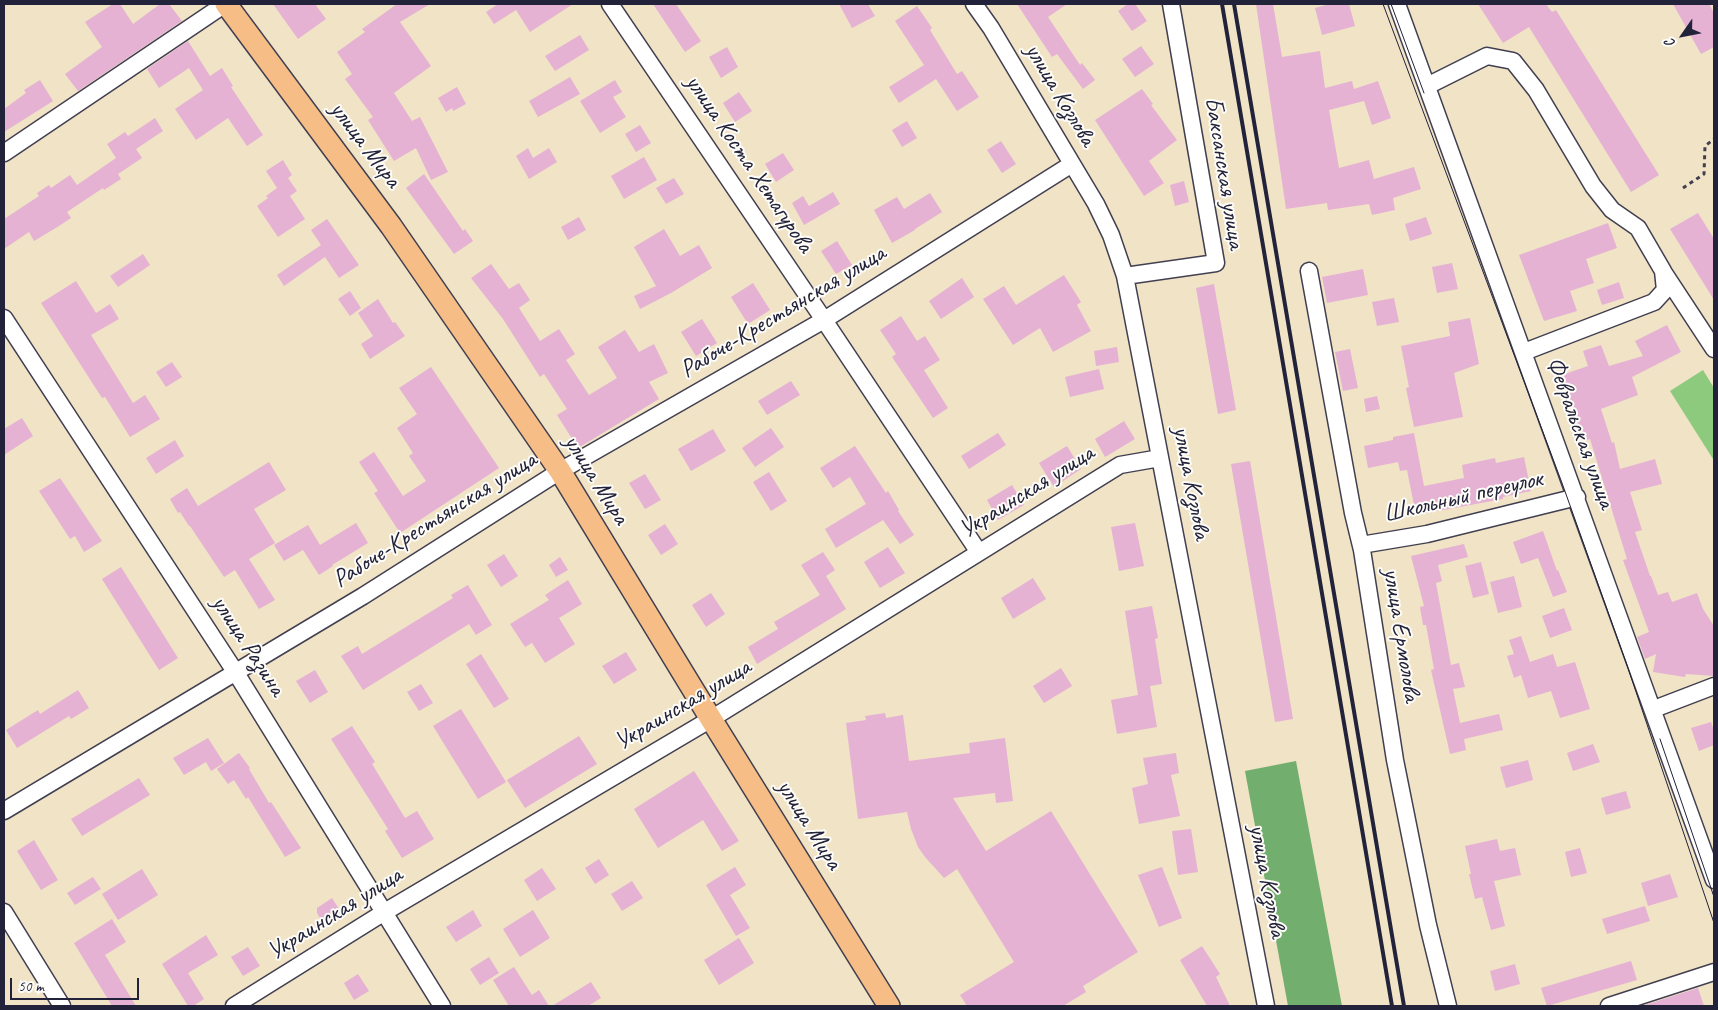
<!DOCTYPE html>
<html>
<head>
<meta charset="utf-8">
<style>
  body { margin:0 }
  #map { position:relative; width:1718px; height:1010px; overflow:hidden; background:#f0e3c6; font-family:Caveat,sans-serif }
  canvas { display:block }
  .frame { position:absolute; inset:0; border:5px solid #22223b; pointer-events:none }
  .north { position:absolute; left:1658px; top:10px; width:50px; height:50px; -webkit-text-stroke:4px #fdfcf7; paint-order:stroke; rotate:237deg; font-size:14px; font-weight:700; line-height:20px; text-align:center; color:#22223b }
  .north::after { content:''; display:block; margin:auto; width:18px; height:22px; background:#22223b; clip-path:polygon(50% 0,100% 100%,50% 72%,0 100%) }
  .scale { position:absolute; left:10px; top:978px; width:129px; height:22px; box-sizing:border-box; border:2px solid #22223b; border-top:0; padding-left:6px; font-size:15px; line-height:18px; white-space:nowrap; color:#22223b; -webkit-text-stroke:4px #fdfcf7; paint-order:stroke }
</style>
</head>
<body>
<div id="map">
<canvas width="1718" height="1010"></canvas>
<div class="frame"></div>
<div class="north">С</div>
<div class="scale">50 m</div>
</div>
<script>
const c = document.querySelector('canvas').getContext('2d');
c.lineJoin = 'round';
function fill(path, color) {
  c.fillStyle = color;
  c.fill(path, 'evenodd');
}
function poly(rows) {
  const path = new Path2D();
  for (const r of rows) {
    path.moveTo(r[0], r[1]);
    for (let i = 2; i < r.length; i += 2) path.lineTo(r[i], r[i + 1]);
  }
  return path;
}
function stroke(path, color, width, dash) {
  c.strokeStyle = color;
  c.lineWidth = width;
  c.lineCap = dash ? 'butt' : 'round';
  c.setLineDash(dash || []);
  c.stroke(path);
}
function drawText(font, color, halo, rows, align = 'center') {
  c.font = font + ' Caveat,sans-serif';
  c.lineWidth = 4;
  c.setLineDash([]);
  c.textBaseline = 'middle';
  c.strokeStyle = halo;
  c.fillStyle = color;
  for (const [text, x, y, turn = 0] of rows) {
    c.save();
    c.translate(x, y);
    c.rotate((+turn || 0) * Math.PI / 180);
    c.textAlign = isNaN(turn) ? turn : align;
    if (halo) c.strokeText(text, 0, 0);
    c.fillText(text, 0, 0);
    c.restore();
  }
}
const green = poly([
  [1703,370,1714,388,1714,458,1713,459,1670,391]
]);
const forest = poly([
  [1296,761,1342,1006,1288,1006,1245,771]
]);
const building = poly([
  [113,4,120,4,133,24,160,4,169,4,182,21,78,91,65,74,102,47,85,22],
  [273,4,315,4,326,19,298,39],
  [397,4,430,4,400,22,431,66,394,93,412,121,420,117,448,172,431,180,416,148,394,161,368,120,373,117,345,79,352,74,337,52,365,32,362,29],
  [498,4,573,4,530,32,516,10,494,24,486,12],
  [653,4,676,4,701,41,685,52],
  [839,4,868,4,875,16,852,28],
  [1017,4,1067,4,1048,17,1080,65,1082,63,1095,80,1083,89,1057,54,1052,57],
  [1128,4,1135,4,1147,21,1132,31,1118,11],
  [1256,4,1273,4,1282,57,1320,51,1325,88,1352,81,1354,89,1378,81,1391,118,1372,125,1364,101,1329,110,1339,168,1369,160,1374,179,1414,167,1421,189,1393,198,1395,210,1372,215,1369,204,1328,210,1327,203,1286,209],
  [1330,4,1349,4,1355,26,1322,35,1315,8],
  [1478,4,1546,4,1552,12,1556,10,1659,175,1631,192,1529,27,1503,43],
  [1673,4,1709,4,1714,13,1714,47,1701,54],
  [917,6,932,28,930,30,957,74,962,71,979,97,957,111,936,79,899,103,889,87,924,65,895,21],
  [580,35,589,50,555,71,545,56],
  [188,41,210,76,222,68,233,86,231,87,263,135,247,146,228,118,196,140,175,109,203,90,189,68,159,88,147,69],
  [1141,46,1154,64,1135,77,1122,59],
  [727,47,738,67,721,78,709,57],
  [570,77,580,94,538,117,529,101],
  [40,80,53,101,4,132,4,109,26,93,24,90],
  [615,80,622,92,613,97,626,117,600,133,580,101],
  [457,87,466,104,453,111,452,108,446,112,438,98],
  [1142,89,1153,104,1151,105,1177,140,1149,161,1164,183,1144,196,1095,120],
  [739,92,752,111,735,122,723,103],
  [155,118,163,131,136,149,142,158,118,174,121,179,104,190,103,188,67,212,71,218,59,226,34,241,29,232,4,249,4,219,39,196,37,193,49,185,51,188,70,175,77,185,116,158,107,144,125,132,128,136],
  [907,121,917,138,902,147,892,130],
  [640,125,651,143,636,152,625,134],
  [1001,141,1016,164,1002,173,987,150],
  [528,148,533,158,549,148,557,162,529,179,516,156],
  [783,153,794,170,776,182,765,164],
  [644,157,657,180,624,199,611,176],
  [283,160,292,175,288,178,297,191,290,196,305,219,278,237,257,206,268,198,266,196,277,188,266,171],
  [424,174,463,231,465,229,473,241,454,254,406,188],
  [674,178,684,194,666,204,656,188],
  [1184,181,1189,202,1175,206,1170,185],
  [833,192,840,204,804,225,792,203,803,196,809,206],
  [930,193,942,212,915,229,915,230,892,243,874,210,897,197,904,209],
  [1698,213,1714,239,1714,300,1670,229],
  [579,217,586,230,568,240,561,227],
  [1426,217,1432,234,1410,241,1405,224],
  [327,219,359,265,339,278,325,257,284,286,277,275,321,245,311,230],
  [1608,223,1617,248,1586,259,1594,283,1570,291,1577,311,1544,321,1519,255],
  [664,229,680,256,699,245,712,268,671,293,640,309,634,296,656,286,634,247],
  [837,241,852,265,836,274,821,251],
  [143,254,150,265,118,287,110,276],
  [1452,263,1458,289,1437,293,1432,267],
  [491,264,509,289,519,283,530,300,519,308,540,341,559,329,575,354,566,360,589,395,617,378,598,347,625,330,639,352,654,344,668,373,649,382,659,399,578,448,557,415,567,409,544,374,540,377,503,319,471,278],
  [1363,269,1368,295,1327,303,1322,277],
  [1064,275,1081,302,1077,305,1091,331,1053,352,1040,328,1013,345,983,299,1004,286,1016,305],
  [962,278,974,297,941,319,929,301],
  [76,281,96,313,110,304,119,319,91,335,133,403,145,395,160,419,130,437,105,397,102,398,41,303],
  [1619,282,1624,298,1602,305,1597,290],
  [753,283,770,310,748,324,731,297],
  [1214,284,1236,410,1218,414,1196,288],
  [350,291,361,308,350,316,338,299],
  [1394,298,1399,322,1377,326,1372,302],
  [378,299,393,323,395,322,405,336,370,359,361,344,373,336,358,313],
  [901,316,917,341,925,336,940,360,924,370,948,408,933,418,892,357,896,354,880,330],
  [1470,318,1479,364,1454,373,1463,417,1414,427,1406,388,1409,387,1401,346,1450,336,1448,322],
  [702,319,717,343,696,356,681,332],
  [1667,325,1681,352,1632,377,1638,395,1601,409,1612,443,1614,442,1620,469,1655,459,1662,484,1630,492,1642,530,1635,532,1650,576,1651,576,1658,595,1668,592,1672,602,1697,593,1703,609,1714,626,1714,676,1686,674,1685,677,1653,672,1656,654,1645,659,1637,637,1649,632,1623,560,1627,559,1590,439,1584,441,1562,375,1588,366,1583,351,1601,345,1609,366,1643,356,1635,341],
  [1117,347,1119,362,1096,366,1094,351],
  [1350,349,1358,388,1343,391,1335,352],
  [172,362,182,377,166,387,156,372],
  [431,367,499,468,400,533,374,493,378,491,359,462,374,452,403,496,426,481,409,456,413,453,397,428,417,414,399,388],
  [1099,369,1104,389,1070,397,1065,377],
  [791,381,800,395,767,415,758,401],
  [1377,396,1380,409,1366,412,1364,399],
  [22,418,33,436,4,455,4,429],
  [1124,421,1135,439,1105,457,1095,439],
  [771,428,784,447,755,467,742,448],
  [713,429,726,451,691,471,678,449],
  [998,433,1006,445,969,469,961,456],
  [1414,433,1424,486,1464,478,1462,465,1495,458,1496,463,1524,457,1531,491,1503,497,1503,499,1416,515,1407,470,1400,471,1398,462,1368,468,1364,446,1393,440,1393,437],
  [175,440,184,456,156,474,146,458],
  [855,446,886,493,888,491,899,510,898,511,914,535,900,544,883,520,836,548,825,529,866,504,850,477,833,488,820,468],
  [1067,446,1081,469,1054,487,1039,463],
  [1250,461,1293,719,1275,722,1231,464],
  [269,462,286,490,254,509,275,543,249,559,275,600,259,609,235,570,224,577,190,526,189,526,180,512,178,513,170,499,187,488,198,506],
  [769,472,787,501,771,511,753,482],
  [645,474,661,500,645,509,629,483],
  [60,478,102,541,84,552,75,536,70,539,39,491],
  [1012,485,1024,505,998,520,987,500],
  [356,523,368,543,332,565,333,566,319,575,303,550,284,561,274,545,308,525,320,545],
  [1135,523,1144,566,1119,571,1111,527],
  [665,524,678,544,661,555,648,535],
  [1543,531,1557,571,1558,570,1567,592,1553,597,1538,558,1521,564,1513,542],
  [1464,544,1468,557,1438,565,1442,581,1436,583,1451,665,1459,663,1465,687,1453,689,1460,723,1499,714,1503,730,1464,739,1466,750,1450,754,1431,670,1434,669,1426,625,1423,625,1420,607,1424,606,1411,556],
  [888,547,905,573,880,588,864,562],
  [823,552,835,570,826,576,846,609,757,664,748,647,778,629,774,622,820,595,801,565],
  [504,554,518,576,501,587,487,565],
  [560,557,568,570,556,577,549,565],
  [1481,562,1489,594,1473,598,1465,566],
  [121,567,178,658,159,670,102,579],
  [1514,576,1522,607,1498,613,1490,582],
  [1033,578,1046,599,1013,619,1001,598],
  [568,580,582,604,559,618,575,644,545,663,532,643,525,647,510,624,549,600,545,595],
  [468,585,492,625,476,635,469,624,363,690,341,656,358,646,362,654,453,598,451,595],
  [711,593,725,614,706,627,692,605],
  [1152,606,1158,638,1155,639,1162,684,1150,686,1157,727,1117,734,1111,700,1138,695,1125,611],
  [1564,608,1572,630,1550,638,1542,616],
  [1521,636,1530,662,1553,654,1557,667,1575,662,1590,709,1560,718,1551,691,1528,698,1521,675,1514,678,1507,656,1514,654,1509,640],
  [626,652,637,670,614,684,602,666],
  [481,654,509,699,494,708,466,664],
  [1061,668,1072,686,1044,703,1033,686],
  [315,670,328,692,310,703,296,681],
  [421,684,433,703,419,711,407,692],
  [78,690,89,708,71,719,69,716,17,748,6,730,38,710,40,714],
  [461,709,506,782,478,799,433,726],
  [885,713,886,718,903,715,909,761,970,753,969,743,1005,738,1013,801,996,803,995,793,953,798,986,851,1051,811,1138,952,1083,986,1086,992,1063,1006,967,1006,960,995,1014,962,957,869,944,878,925,857,918,847,911,829,907,812,858,819,846,723,866,720,865,716],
  [1711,722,1714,731,1714,745,1699,751,1691,728],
  [352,726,375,762,372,764,405,818,417,811,434,839,402,858,385,831,388,829,331,739],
  [579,736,597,764,525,808,507,780],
  [208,738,224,763,211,771,206,762,184,775,173,758],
  [1593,744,1600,762,1573,771,1567,753],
  [239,753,250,768,249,769,269,803,271,802,301,848,285,857,248,797,246,799,234,780,228,784,217,769],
  [1176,753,1179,773,1171,775,1180,816,1139,824,1132,788,1148,784,1143,758],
  [1528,760,1533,780,1506,788,1500,767],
  [694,771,739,841,722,851,703,820,658,848,634,809],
  [139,778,150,795,82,836,71,819],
  [1626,791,1631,808,1606,815,1601,798],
  [1191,829,1198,872,1178,875,1172,831],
  [1497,839,1500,851,1515,848,1521,875,1494,881,1505,926,1491,930,1482,897,1475,899,1469,874,1471,874,1465,846],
  [34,840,58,880,41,890,17,851],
  [1580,848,1587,873,1571,877,1565,852],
  [599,859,609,875,595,884,585,868],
  [735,867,746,885,730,895,750,928,736,936,706,885],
  [1162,867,1182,918,1159,927,1138,875],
  [542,868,556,889,537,901,524,880],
  [142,869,158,895,118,920,102,894],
  [1670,874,1678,897,1648,906,1641,883],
  [93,877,101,889,75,905,67,893],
  [632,881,643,898,622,911,611,894],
  [332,898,341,912,323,923,317,913,317,908],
  [1645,906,1650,921,1607,934,1602,919],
  [473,910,482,926,456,942,446,927],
  [533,910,550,938,520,957,503,929],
  [112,919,126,942,105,955,136,1006,112,1006,74,943],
  [206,935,218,955,188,973,204,999,193,1006,188,1006,162,964],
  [739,938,754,963,719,985,704,960],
  [1202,946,1220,974,1216,977,1230,1006,1207,1006,1180,960],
  [248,947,260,966,243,976,231,957],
  [489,957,499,973,480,985,470,969],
  [1631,961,1637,980,1547,1006,1541,988],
  [1515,964,1520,984,1495,991,1490,971],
  [514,967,532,995,539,990,549,1006,509,1006,493,980],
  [358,974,369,991,354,1000,344,983],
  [591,982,601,998,588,1006,552,1006],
  [1698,988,1704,1006,1642,1006]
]);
const path = poly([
  [1683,188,1704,174,1705,146,1714,139]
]);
const minor = poly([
  [610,4,824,320,978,551],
  [974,4,991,28,1096,204,1111,235,1125,276,1266,1006],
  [1397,4,1714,880],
  [1427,86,1487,56,1513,61,1536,90,1593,186,1612,210,1638,228,1663,271,1665,290,1654,302,1524,352],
  [4,153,225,4],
  [1309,271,1353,513,1362,550,1395,760,1428,925,1448,1006],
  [1664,273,1714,349],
  [1125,276,1216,263,1171,4],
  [4,318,236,673,442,1006],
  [1361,545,1427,534,1577,497],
  [1654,709,1714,686],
  [4,811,363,596,560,471,824,320,1072,164],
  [4,912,62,1006],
  [234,1006,383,913,711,719,1120,465,1160,458],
  [1609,1006,1714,972]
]);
const major = poly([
  [226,4,391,226,560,471,711,719,889,1006]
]);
const tram = poly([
  [1383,4,1562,483,1628,668,1714,923],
  [1391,4,1424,93],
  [1660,739,1714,897]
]);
const rail = poly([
  [1222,4,1392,1006],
  [1234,4,1404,1006]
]);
const streetNames = [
  ["улица Козлова",1060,95,59],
  ["улица Мира",365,145,53],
  ["улица Коста Хетагурова",749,164,56],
  ["Баксанская улица",1224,173,81],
  ["Рабоче-Крестьянская улица",783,312,-31],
  ["Февральская улица",1580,433,70],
  ["улица Мира",596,480,58],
  ["улица Козлова",1191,483,79],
  ["Украинская улица",1027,492,-32],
  ["Школьный переулок",1463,497,-13],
  ["Рабоче-Крестьянская улица",435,520,-32],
  ["улица Ермолова",1401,635,81],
  ["улица Разина",248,646,57],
  ["Украинская улица",683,705,-31],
  ["улица Мира",809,825,58],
  ["улица Козлова",1267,881,79],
  ["Украинская улица",335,914,-32]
];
fill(green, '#8eca7e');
fill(forest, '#72ae6d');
fill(building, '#e5b2d3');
stroke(minor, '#413f50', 19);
stroke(major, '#413f50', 24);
stroke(path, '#413f50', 3, [4, 4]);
stroke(minor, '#fff', 16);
stroke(major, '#f6be86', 21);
stroke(tram, '#22223b', 1);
stroke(rail, '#22223b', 4);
drawText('25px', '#22223b', '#fdfcf7', streetNames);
</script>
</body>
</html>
